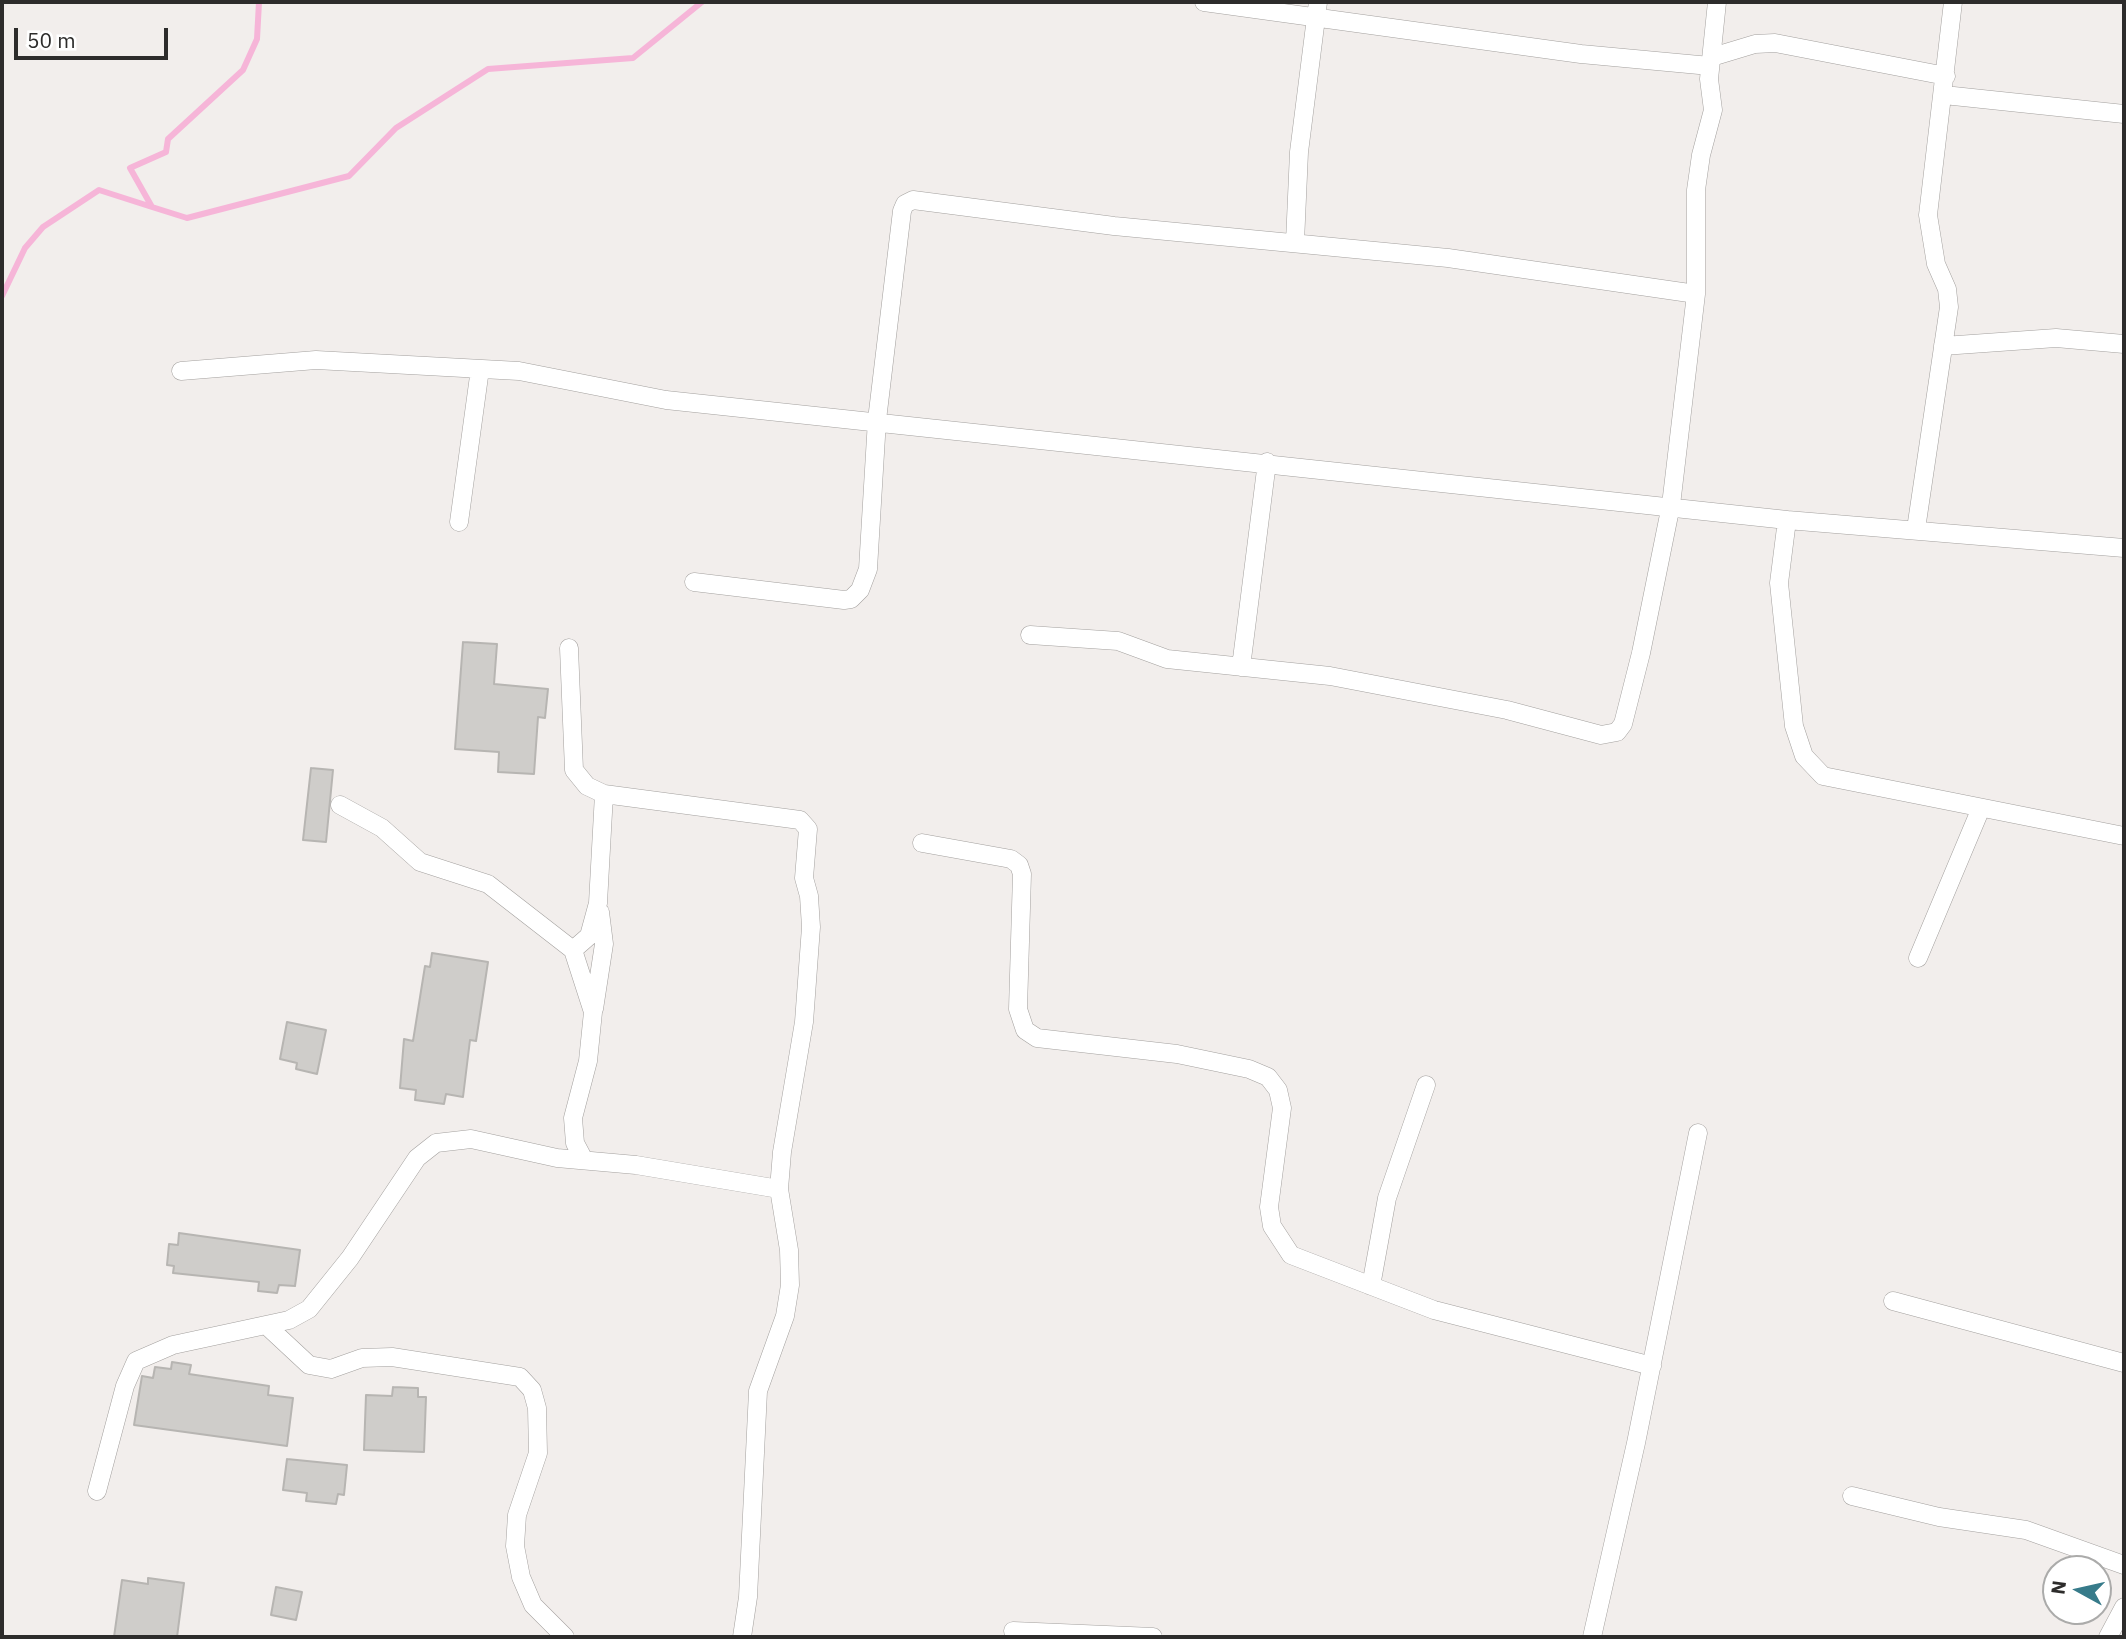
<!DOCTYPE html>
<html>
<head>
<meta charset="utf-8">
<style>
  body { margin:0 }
  #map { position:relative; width:2126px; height:1639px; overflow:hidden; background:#f2eeec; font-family:"IBM Plex Sans",sans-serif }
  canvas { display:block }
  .frame { position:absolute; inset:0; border:4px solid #2d2c2b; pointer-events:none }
  .north { position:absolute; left:2042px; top:1555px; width:70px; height:70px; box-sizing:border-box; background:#fff; border:2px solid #ababaa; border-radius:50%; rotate:278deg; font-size:19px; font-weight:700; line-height:28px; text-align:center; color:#2d2c2b }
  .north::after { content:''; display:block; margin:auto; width:24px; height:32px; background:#377b8a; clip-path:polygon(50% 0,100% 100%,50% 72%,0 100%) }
  .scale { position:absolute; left:14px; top:28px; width:154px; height:32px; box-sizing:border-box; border:4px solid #2d2c2b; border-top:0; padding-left:9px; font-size:21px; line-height:24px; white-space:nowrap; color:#2d2c2b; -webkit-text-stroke:5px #fff; paint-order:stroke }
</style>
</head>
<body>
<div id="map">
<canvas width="2126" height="1639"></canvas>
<div class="frame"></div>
<div class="north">N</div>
<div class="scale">50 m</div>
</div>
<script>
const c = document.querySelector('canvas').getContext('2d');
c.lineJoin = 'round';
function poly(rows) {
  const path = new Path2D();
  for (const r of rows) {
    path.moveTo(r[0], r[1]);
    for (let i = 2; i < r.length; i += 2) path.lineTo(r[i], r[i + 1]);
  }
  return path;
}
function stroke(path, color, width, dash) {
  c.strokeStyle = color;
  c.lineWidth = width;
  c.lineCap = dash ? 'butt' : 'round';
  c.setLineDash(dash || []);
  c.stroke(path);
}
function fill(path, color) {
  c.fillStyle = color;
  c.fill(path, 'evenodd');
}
const stream = poly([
  [187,218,349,176,396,128,488,69,633,58,702,2],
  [2,296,25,248,43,227,99,190,152,207,187,218,152,207,130,168,166,152,168,139,243,70,257,39,259,2]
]);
const building = poly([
  [463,642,497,644,494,684,548,689,545,718,538,717,534,774,498,772,499,752,455,749,463,642],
  [311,768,333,770,326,842,303,840,311,768],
  [432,953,488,962,476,1041,470,1040,463,1097,446,1094,444,1104,415,1100,416,1090,400,1088,404,1039,413,1041,425,966,430,967,432,953],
  [287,1022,326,1030,317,1074,296,1069,297,1063,280,1059,287,1022],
  [179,1233,300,1250,295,1286,279,1285,277,1293,258,1291,259,1282,173,1273,174,1266,167,1265,169,1244,178,1245,179,1233],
  [172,1362,191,1365,189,1374,269,1386,268,1395,293,1398,287,1446,134,1425,142,1376,153,1378,155,1367,171,1369,172,1362],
  [393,1387,418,1388,418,1397,426,1397,424,1452,364,1450,366,1395,392,1396,393,1387],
  [287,1459,347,1465,344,1495,338,1494,336,1504,306,1501,307,1493,283,1490,287,1459],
  [148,1578,184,1583,177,1637,114,1637,122,1580,148,1584,148,1578],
  [276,1587,302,1592,296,1620,271,1615,276,1587]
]);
const minor = poly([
  [1204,2,1581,54,1710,66],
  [1712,57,1755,44,1775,43,1946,76],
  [1944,95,2124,114],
  [1295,242,1299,152,1318,2],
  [1943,346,2056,338,2124,344],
  [181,371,316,360,519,371,666,400,1787,520,2124,548],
  [1787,520,1779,583,1794,726,1804,756,1823,776,2124,836],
  [459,522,480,369],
  [1916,529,1949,307,1947,289,1936,264,1928,215,1953,2],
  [694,582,844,600,851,599,860,590,868,569,877,420,902,211,905,204,913,200,1114,226,1448,258,1696,294],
  [1030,635,1118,641,1167,659,1330,676,1507,710,1601,735,1617,732,1623,724,1641,653,1671,505,1696,294,1696,190,1701,155,1713,110,1709,79,1717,2],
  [569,648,574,770,587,786,604,794,598,903,589,936,573,950],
  [1241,667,1267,462],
  [604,794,800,820,808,829,804,878,809,896,811,927,804,1022,782,1152,779,1189,789,1250,790,1285,785,1316,758,1391,748,1597,742,1637],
  [340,805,382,828,420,862,488,884,573,950,593,1012,588,1061,573,1118,575,1143,584,1160],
  [922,843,1011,859,1019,865,1022,874,1018,1009,1025,1030,1037,1038,1177,1054,1249,1069,1268,1077,1278,1090,1282,1108,1269,1207,1272,1226,1291,1255,1434,1310,1652,1366],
  [1918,958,1981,808],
  [594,1009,604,944,600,912],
  [1371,1286,1387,1198,1426,1085],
  [1893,1301,2124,1363],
  [266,1325,309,1365,331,1369,362,1358,392,1357,520,1377,532,1390,537,1408,538,1453,517,1515,515,1546,521,1577,533,1605,565,1637],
  [97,1491,125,1386,136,1361,173,1345,289,1320,309,1309,350,1258,417,1158,436,1143,471,1139,557,1158,636,1165,779,1189],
  [1852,1496,1939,1517,2026,1530,2124,1565],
  [1013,1631,1153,1637],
  [1592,1637,1636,1443,1698,1133],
  [2108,1637,2124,1607]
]);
stroke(stream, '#f6b5d8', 6);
fill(building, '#cfcdca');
stroke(building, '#b7b5b2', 2);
stroke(minor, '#a3a09e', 19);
stroke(minor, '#fff', 18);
</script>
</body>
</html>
